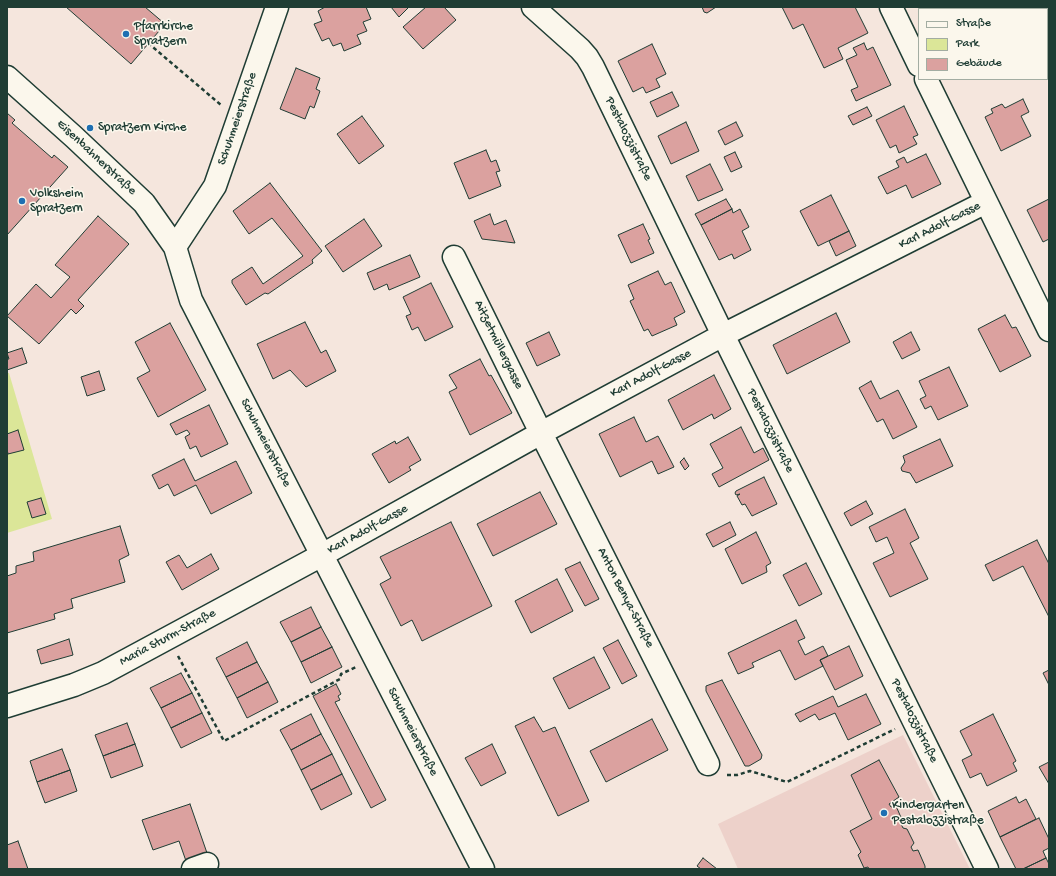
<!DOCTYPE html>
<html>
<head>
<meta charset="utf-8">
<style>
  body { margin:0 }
  #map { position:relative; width:1056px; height:876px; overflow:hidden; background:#f5e6dd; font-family:"Gochi Hand",sans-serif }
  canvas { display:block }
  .frame { position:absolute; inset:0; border:8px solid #1f3d34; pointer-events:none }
  .legend { position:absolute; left:918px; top:8px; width:130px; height:72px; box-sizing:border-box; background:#fbf7ec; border:1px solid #a3ada2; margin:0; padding:5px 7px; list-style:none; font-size:12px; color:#1f3d34 }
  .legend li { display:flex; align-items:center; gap:8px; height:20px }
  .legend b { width:20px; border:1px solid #a3ada2 }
</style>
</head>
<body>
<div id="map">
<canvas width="1056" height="876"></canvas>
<div class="frame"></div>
<ul class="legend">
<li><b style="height:5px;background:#fbf7ec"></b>Straße</li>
<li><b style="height:11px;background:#dbe698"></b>Park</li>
<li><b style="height:11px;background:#dba19f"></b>Gebäude</li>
</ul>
</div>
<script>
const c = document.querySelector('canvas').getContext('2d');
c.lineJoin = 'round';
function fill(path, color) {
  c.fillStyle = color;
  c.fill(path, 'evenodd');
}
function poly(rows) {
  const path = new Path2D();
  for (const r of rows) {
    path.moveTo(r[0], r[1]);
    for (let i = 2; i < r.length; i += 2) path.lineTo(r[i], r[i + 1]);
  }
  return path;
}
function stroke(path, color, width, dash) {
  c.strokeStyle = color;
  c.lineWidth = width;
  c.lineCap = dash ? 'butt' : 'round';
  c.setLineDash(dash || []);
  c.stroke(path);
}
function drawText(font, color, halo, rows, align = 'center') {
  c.font = font + ' "Gochi Hand",sans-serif';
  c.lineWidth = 3;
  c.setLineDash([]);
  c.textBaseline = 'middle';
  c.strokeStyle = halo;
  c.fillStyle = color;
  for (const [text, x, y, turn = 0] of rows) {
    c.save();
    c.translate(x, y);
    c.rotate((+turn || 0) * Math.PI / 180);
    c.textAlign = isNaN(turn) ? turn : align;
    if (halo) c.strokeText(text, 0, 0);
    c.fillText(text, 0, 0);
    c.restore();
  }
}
const built = poly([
  [903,735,970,869,738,869,718,824]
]);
const green = poly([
  [7,373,9,373,52,519,7,533]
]);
const building = poly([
  [66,7,145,7,165,24,131,64,66,7],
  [325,7,366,7,371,19,363,22,367,31,357,35,361,44,344,51,341,43,333,46,329,38,322,41,314,24,322,21,318,11,325,7],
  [391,7,409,7,399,17,391,7],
  [426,7,444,7,456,20,423,49,403,27,426,7],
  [702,7,716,7,707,13,704,12,702,7],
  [782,7,855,7,868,33,838,48,843,59,824,68,803,24,793,29,782,7],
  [864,43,867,50,873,47,891,85,856,101,851,90,858,87,846,60,857,55,853,48,864,43],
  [652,44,666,74,656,79,660,87,646,93,643,87,633,92,618,61,652,44],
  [296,68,320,78,316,89,320,91,314,108,310,106,305,119,280,109,296,68],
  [672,92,679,106,657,117,650,102,672,92],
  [1023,99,1029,112,1021,116,1031,136,1001,151,985,117,993,113,991,109,1002,104,1005,108,1023,99],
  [904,106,918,135,913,137,917,144,899,153,896,145,890,148,876,120,904,106],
  [867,107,872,116,853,125,848,116,867,107],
  [7,113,15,120,12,123,52,158,54,155,68,167,7,235,7,113],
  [362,116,384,146,359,164,337,134,362,116],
  [686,122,699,151,671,164,658,136,686,122],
  [736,122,743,136,725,145,718,131,736,122],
  [486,150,491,162,496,160,500,171,496,172,501,186,469,199,454,163,486,150],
  [735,152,742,167,731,172,724,157,735,152],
  [926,154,941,184,912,198,906,185,887,194,878,177,899,167,896,161,904,157,907,163,926,154],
  [710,164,723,190,698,201,686,176,710,164],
  [270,183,322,251,312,260,313,263,268,294,265,293,246,305,232,283,232,280,252,267,263,284,303,256,272,218,249,234,233,211,270,183],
  [831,195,849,231,818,246,800,211,831,195],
  [726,199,732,209,701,225,695,214,726,199],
  [1049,199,1049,239,1043,242,1027,210,1049,199],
  [732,209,733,213,740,209,749,227,742,231,751,250,734,259,732,254,719,260,701,225,732,209],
  [490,214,494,225,506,220,515,243,482,239,474,221,490,214],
  [98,216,129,244,78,300,84,306,76,314,71,309,39,344,7,316,36,284,51,298,70,277,55,265,98,216],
  [364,219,382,246,343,272,325,246,364,219],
  [643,224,650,239,648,240,654,253,631,263,618,235,643,224],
  [849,231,856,246,836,256,829,241,849,231],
  [410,255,420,277,389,290,387,284,374,290,367,273,410,255],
  [658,271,665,285,671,282,685,312,674,318,677,325,652,336,648,329,644,331,630,301,634,299,628,285,658,271],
  [431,283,453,327,425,341,418,327,412,330,406,316,411,314,403,297,431,283],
  [836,313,850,342,787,374,773,345,836,313],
  [1005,315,1012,328,1016,327,1031,356,1000,372,978,329,1005,315],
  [305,322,321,353,326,350,336,371,306,387,290,370,273,379,257,344,305,322],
  [170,323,206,390,158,417,137,378,150,371,135,342,170,323],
  [549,332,560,355,537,366,526,343,549,332],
  [911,332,920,350,902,359,893,342,911,332],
  [22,348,27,363,7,370,7,359,9,359,7,353,22,348],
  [480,359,489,376,491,375,512,413,470,435,449,392,457,388,449,375,480,359],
  [949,367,968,406,938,420,931,406,925,409,920,399,926,396,919,381,949,367],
  [99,371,105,390,87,396,81,377,99,371],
  [714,375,731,409,714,419,712,414,683,430,668,400,714,375],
  [871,381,880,399,898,390,917,427,893,439,883,419,877,422,859,388,871,381],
  [209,405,228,444,201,457,196,446,190,449,185,437,190,434,187,430,176,435,170,424,209,405],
  [634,417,646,442,658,436,674,467,658,474,652,461,620,477,599,434,634,417],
  [741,427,754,453,763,448,769,460,719,487,712,474,723,468,710,444,741,427],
  [18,430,24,450,8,454,7,449,7,434,18,430],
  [408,437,421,460,409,467,411,470,389,483,372,454,395,441,396,444,408,437],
  [940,439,953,466,916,483,910,473,902,471,901,468,905,462,903,456,940,439],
  [684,458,689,466,685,470,680,462,684,458],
  [184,459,195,481,236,461,252,493,211,514,196,485,174,496,168,484,159,489,152,475,184,459],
  [764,477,777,504,752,516,745,504,742,505,737,496,740,494,736,495,735,493,736,491,764,477],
  [540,492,557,524,493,556,477,524,540,492],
  [41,498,46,514,32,518,27,502,41,498],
  [866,501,873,514,851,526,844,513,866,501],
  [905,509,919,538,910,543,928,579,890,597,873,563,894,553,887,537,876,542,869,527,905,509],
  [451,522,492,606,422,641,412,620,401,626,380,584,391,578,380,557,451,522],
  [730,522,736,535,713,547,706,534,730,522],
  [120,526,129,555,119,560,125,582,71,599,73,608,54,614,55,619,7,633,7,576,16,573,16,566,34,561,33,552,120,526],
  [756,532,771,563,766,566,767,572,742,584,725,549,756,532],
  [1037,540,1049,564,1049,617,1023,566,993,581,985,565,1037,540],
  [211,554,219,569,182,590,166,562,179,555,187,568,211,554],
  [580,562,599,599,585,606,565,569,580,562],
  [806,563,822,594,799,606,783,575,806,563],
  [557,579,573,611,531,633,515,601,557,579],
  [311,607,321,627,291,642,280,622,311,607],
  [796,620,805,638,798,641,805,655,823,646,828,656,820,660,823,666,795,680,780,650,752,663,754,667,738,674,728,653,796,620],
  [321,627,332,647,301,662,291,642,321,627],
  [69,639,73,655,41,664,37,650,69,639],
  [618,640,637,676,622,684,603,648,618,640],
  [247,642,257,662,226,677,216,658,247,642],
  [849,646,863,676,835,690,820,660,849,646],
  [332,647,342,667,311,683,301,662,332,647],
  [594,657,610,688,569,709,553,678,594,657],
  [257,662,268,682,237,698,226,677,257,662],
  [1049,670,1049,685,1043,673,1049,670],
  [181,673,192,693,161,708,150,688,181,673],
  [722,680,762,755,761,759,749,766,745,766,706,691,706,686,722,680],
  [268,682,278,702,247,718,237,698,268,682],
  [336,684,341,694,338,696,340,700,335,702,386,800,371,808,313,696,336,684],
  [192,693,202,713,171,728,161,708,192,693],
  [866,694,881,724,848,740,835,713,819,720,815,714,800,722,795,714,833,696,838,707,866,694],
  [202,713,212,733,181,748,171,728,202,713],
  [311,714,321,734,291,750,280,730,311,714],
  [993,714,1016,761,1013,763,1017,771,987,786,981,773,970,778,962,760,972,755,960,731,993,714],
  [534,717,543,732,555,727,589,801,558,816,515,726,534,717],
  [652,719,668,750,606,782,590,751,652,719],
  [127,723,135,744,103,756,95,735,127,723],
  [321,734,332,754,301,770,291,750,321,734],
  [135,744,143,766,111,778,103,756,135,744],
  [492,744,506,773,481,786,465,758,492,744],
  [62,749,70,770,37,782,30,761,62,749],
  [332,754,342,774,311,790,301,770,332,754],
  [879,760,899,797,889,804,891,807,896,806,903,822,901,824,903,828,907,829,914,843,911,847,913,851,918,850,925,866,925,869,869,869,868,867,864,868,858,855,861,852,850,831,872,819,851,775,879,760],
  [1049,762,1049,784,1039,767,1049,762],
  [70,770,77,791,45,803,37,782,70,770],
  [342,774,352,794,321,810,311,790,342,774],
  [1016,797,1019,803,1026,799,1036,819,1000,837,988,811,1016,797],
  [190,804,207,853,186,861,179,841,153,850,142,820,190,804],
  [1039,818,1049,839,1049,848,1043,851,1046,858,1023,869,1016,869,1000,837,1039,818],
  [18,841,28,869,7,869,7,845,18,841],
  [703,858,717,869,701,869,697,866,703,858],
  [1046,858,1049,864,1049,869,1023,869,1046,858]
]);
const path = poly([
  [148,43,221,105],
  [178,656,224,741,340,679,341,674,356,667],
  [727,775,737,775,750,771,787,782,895,729]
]);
const minor = poly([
  [533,7,580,49,587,57,593,67,723,335,987,869],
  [891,7,919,65],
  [7,77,74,137,144,203,175,247,191,300,483,869],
  [926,79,1049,330],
  [175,247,215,186,277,7],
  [454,257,541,433,708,764],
  [7,706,74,685,103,673,322,555,541,433,723,335,986,202],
  [193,869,207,864]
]);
const markers = [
  [126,34,4,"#1f6fb2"],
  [90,128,4,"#1f6fb2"],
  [22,201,4,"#1f6fb2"],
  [884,813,4,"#1f6fb2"]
];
const poiNames = [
  ["Pfarrkirche",134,27],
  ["Spratzern",134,42],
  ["Spratzern Kirche",98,128],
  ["Volksheim",30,194],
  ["Spratzern",30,209],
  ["Kindergarten",892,806],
  ["Pestalozzistraße",892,821]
];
const streetNames = [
  ["Schuhmeierstraße",238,119,-71],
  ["Pestalozzistraße",628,139,64],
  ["Eisenbahnerstraße",96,158,43],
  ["Karl Adolf-Gasse",940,226,-27],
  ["Aitzetmüllergasse",498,345,64],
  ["Karl Adolf-Gasse",651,374,-28],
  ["Pestalozzistraße",770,431,64],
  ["Schuhmeierstraße",265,443,63],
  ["Karl Adolf-Gasse",368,530,-29],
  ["Anton Benya-Straße",625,598,63],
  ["Maria Sturm-Straße",168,638,-28],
  ["Pestalozzistraße",914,721,64],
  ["Schuhmeierstraße",412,732,63]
];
fill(built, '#edd1ca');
fill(green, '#dbe698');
fill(building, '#dba19f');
stroke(building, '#1f3d34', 1);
stroke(minor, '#1f3d34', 25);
stroke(path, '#1f3d34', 2.5, [4, 3]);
stroke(minor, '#fbf7ec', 22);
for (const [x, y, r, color] of markers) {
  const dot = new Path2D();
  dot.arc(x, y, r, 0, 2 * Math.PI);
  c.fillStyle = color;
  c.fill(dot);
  stroke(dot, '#fbf7ec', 1.5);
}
drawText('13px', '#1f3d34', '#fbf7ec', poiNames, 'left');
drawText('13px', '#1f3d34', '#fbf7ec', streetNames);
</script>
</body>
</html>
